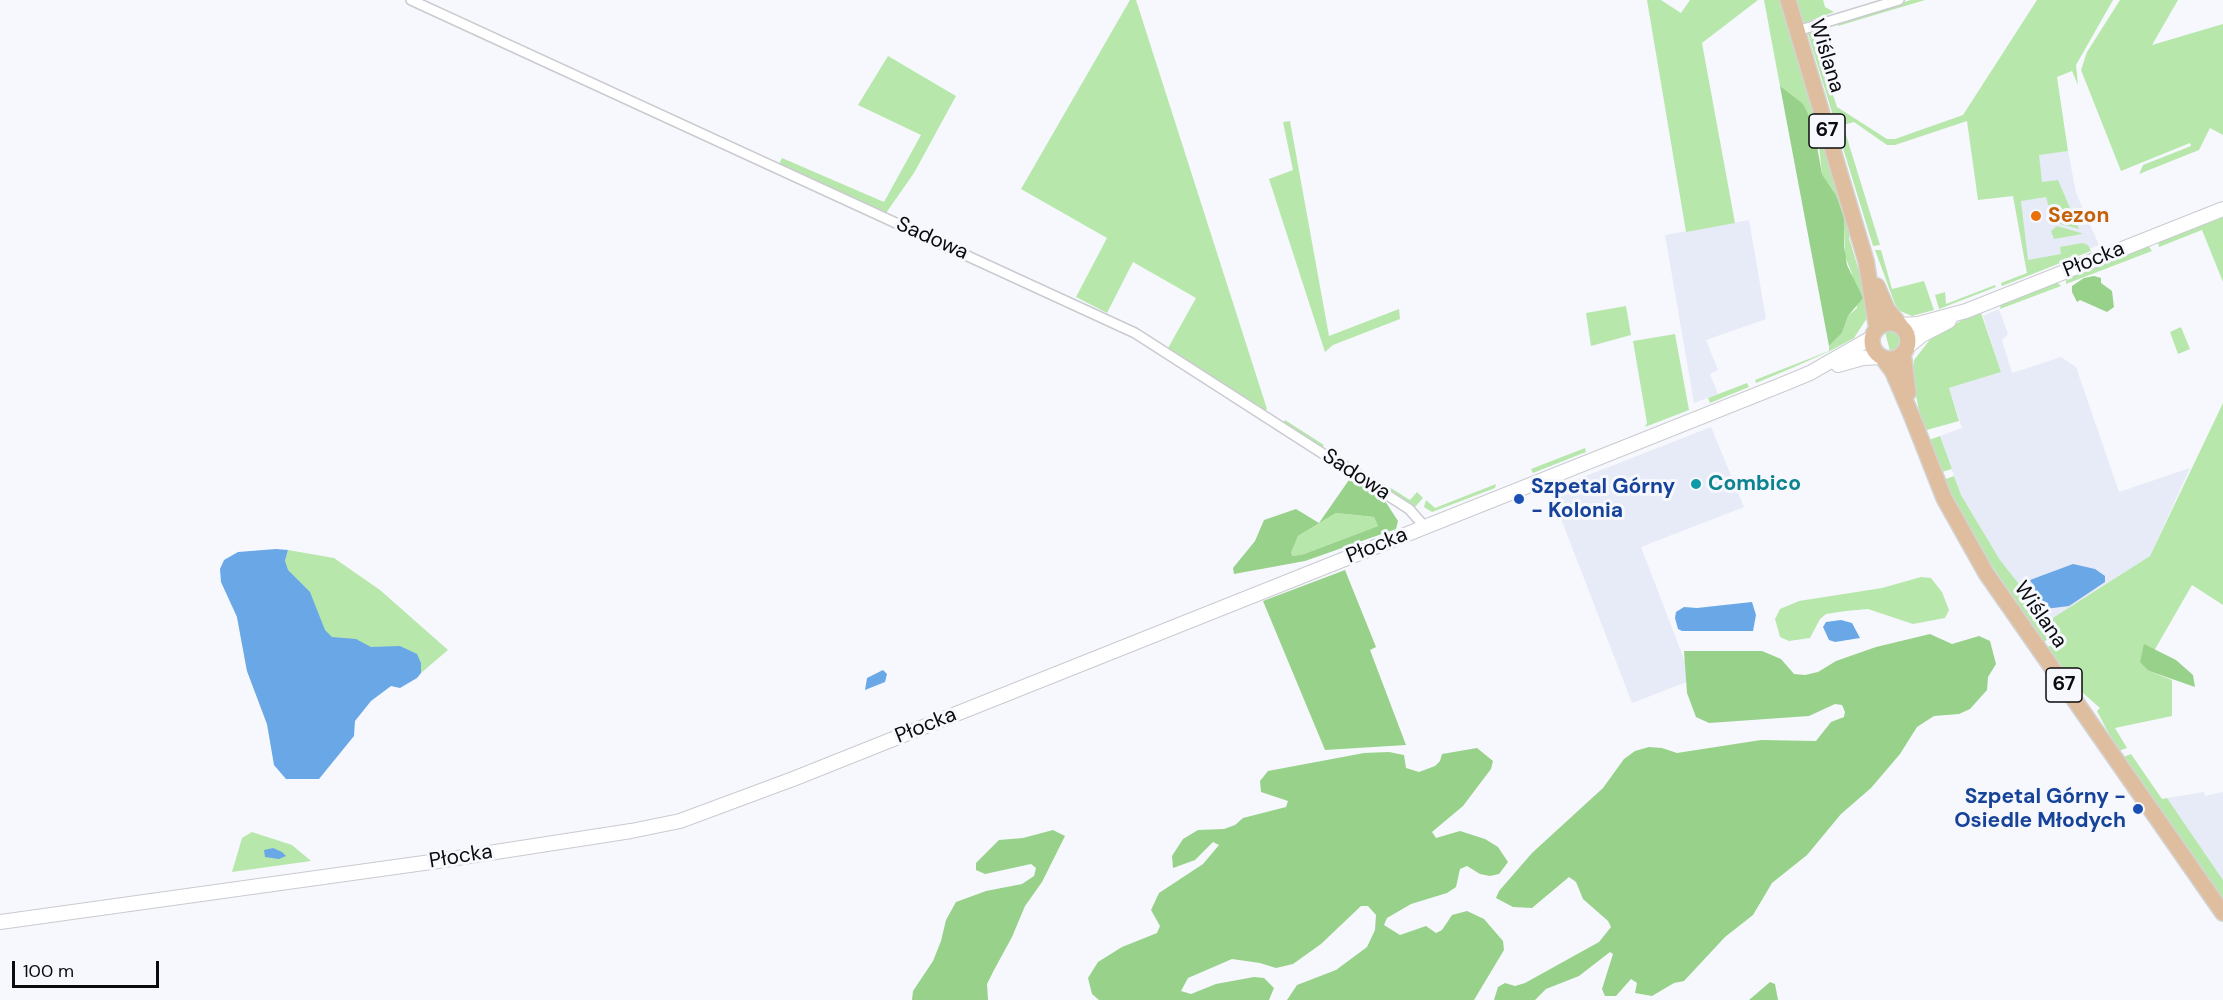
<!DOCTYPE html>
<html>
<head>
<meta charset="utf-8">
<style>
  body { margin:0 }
  #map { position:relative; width:2223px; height:1000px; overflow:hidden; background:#f6f8fd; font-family:"DM Sans",sans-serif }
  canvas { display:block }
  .scale { position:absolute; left:12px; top:961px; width:147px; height:27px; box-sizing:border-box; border:3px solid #0b0b0d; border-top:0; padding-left:8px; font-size:18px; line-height:21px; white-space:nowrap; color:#0b0b0d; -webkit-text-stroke:4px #f6f8fd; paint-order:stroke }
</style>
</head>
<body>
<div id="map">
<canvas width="2223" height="1000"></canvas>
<div class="scale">100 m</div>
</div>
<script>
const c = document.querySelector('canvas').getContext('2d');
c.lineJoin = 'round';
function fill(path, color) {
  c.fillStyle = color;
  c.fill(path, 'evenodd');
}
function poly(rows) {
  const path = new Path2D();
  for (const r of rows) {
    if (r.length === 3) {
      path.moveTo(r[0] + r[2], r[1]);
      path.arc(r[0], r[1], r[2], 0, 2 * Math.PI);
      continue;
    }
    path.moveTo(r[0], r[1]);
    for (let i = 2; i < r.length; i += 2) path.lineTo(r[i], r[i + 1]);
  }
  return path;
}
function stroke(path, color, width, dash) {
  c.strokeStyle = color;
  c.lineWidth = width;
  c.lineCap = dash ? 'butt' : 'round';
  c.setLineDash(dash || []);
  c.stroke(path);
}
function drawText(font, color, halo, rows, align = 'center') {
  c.font = font + ' "DM Sans",sans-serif';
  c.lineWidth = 6;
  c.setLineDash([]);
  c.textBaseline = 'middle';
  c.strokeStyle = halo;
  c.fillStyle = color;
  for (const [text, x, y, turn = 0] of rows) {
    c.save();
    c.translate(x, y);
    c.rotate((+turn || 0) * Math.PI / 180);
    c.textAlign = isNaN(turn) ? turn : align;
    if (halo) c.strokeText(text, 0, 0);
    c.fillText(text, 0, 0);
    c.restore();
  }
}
const built = poly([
  [2068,151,2076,193,2099,245,2027,274,2013,195,2038,154],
  [1749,220,1766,319,1706,340,1718,370,1710,374,1718,394,1694,403,1665,235],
  [1999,309,2008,334,2002,340,2012,373,2061,357,2076,367,2119,492,2190,468,2150,556,2048,621,2000,560,1961,495,1940,436,1962,428,1949,388,2001,372,1983,316],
  [1711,427,1744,507,1641,547,1692,680,1632,703,1550,490],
  [2204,792,2205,796,2223,792,2223,880,2167,798]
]);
const green = poly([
  [1130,0,1136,0,1267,409,1265,411,1167,350,1196,298,1133,262,1107,313,1076,297,1107,238,1021,189],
  [1647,0,1661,0,1681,13,1690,0,1758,0,1702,43,1735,223,1686,232],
  [1764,0,1783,0,1849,227,1849,238,1862,281,1867,318,1854,338,1830,351,1792,368,1756,383,1755,380,1829,351,1829,346,1842,333,1848,316,1857,308,1852,274,1845,256,1844,227,1836,195,1822,174,1819,146,1790,95,1780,86],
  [1794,0,1823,0,1825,7,1834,12,1801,24],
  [1911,0,1925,0,1838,26,1837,22],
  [2037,0,2113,0,2076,65,2078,85,2072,71,2057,77,2068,151,2039,155,2042,182,2058,180,2079,229,2053,222,2046,197,2021,201,2028,260,2061,254,2060,247,2082,243,2088,245,2091,251,2002,286,2001,283,2027,273,2013,196,1978,200,1967,121,1895,145,1887,145,1854,122,1843,125,1880,245,1873,246,1808,34,1819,28,1824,30,1813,34,1837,107,1887,139,1895,139,1963,115],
  [2120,0,2178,0,2152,45,2223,24,2223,135,2210,128,2199,150,2139,174,2143,165,2191,146,2190,143,2121,171,2081,70,2087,52],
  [888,56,956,96,914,173,886,213,779,164,782,158,884,202,921,135,858,105],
  [1290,121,1329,336,1399,309,1400,319,1333,345,1325,352,1269,179,1293,170,1283,122],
  [2223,214,2223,282,2202,230,2159,247,2158,242],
  [2057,226,2081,233,2082,234,2054,239,2051,231],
  [2148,245,2152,251,2066,284,2066,278],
  [1875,250,1881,250,1892,289,1924,281,1934,310,1912,316,1900,311,1895,304],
  [2056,281,2061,286,2000,309,2001,303],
  [1995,285,1996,287,1939,309,1935,295,1945,292,1946,304],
  [1626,306,1631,335,1591,346,1586,313],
  [1975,313,1981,313,2001,372,1949,388,1959,421,1923,431,1912,375,1914,360,1932,337],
  [2181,327,2190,349,2178,354,2170,332],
  [1888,331,1897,334,1900,340,1897,348,1890,351,1885,332],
  [1675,334,1689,410,1645,427,1647,423,1633,341],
  [1747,383,1749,387,1710,403,1708,398],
  [2223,403,2223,605,2192,585,2154,651,2144,644,2149,671,2172,680,2172,716,2115,728,2127,748,2118,751,2097,711,2100,708,2074,685,2048,647,2061,639,2057,633,2044,642,1963,523,1943,480,1954,476,1961,495,2000,560,2048,621,2150,556],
  [1285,420,1324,445,1322,448,1283,423],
  [1940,436,1952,469,1938,473,1926,441],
  [1327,448,1364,471,1362,474,1325,450],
  [1585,448,1586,452,1533,473,1531,469],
  [1370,475,1410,500,1417,492,1423,498,1415,507,1368,478],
  [1496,484,1495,488,1432,512,1424,507,1426,500,1435,508],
  [1336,513,1374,517,1378,526,1304,554,1293,556,1291,553,1298,536],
  [288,550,334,558,380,590,448,650,421,673,421,664,272,751,267,724,247,671,237,617,285,561],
  [1921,577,1931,578,1942,592,1949,610,1945,618,1913,624,1868,609,1846,611,1826,614,1820,619,1810,638,1789,641,1780,637,1775,619,1780,609,1799,601,1882,588],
  [2131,754,2162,799,2167,798,2223,880,2223,903,2123,757],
  [252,832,292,845,311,861,232,872,242,838]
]);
const forest = poly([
  [1780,86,1803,104,1813,124,1822,174,1836,195,1844,218,1844,246,1847,265,1863,298,1848,316,1842,333,1829,346],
  [2094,276,2101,278,2101,283,2112,291,2114,307,2107,312,2080,300,2077,302,2072,292,2072,286,2084,278],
  [1351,477,1385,501,1398,521,1396,529,1305,561,1234,574,1233,568,1255,541,1264,520,1296,509,1319,523],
  [1336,513,1374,517,1378,526,1304,554,1293,556,1291,553,1298,536],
  [1345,570,1376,647,1370,650,1406,745,1325,750,1263,601],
  [1930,634,1952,644,1979,636,1990,641,1996,664,1988,677,1987,690,1970,709,1959,714,1934,716,1917,727,1900,754,1871,788,1841,814,1807,855,1772,883,1753,915,1725,937,1684,981,1674,983,1652,996,1635,993,1637,983,1631,979,1616,996,1605,996,1602,989,1613,954,1610,952,1579,976,1546,989,1535,1000,1494,1000,1498,987,1505,983,1515,986,1525,983,1599,942,1611,927,1608,921,1583,899,1576,882,1569,877,1532,908,1513,907,1496,898,1499,891,1532,853,1603,788,1624,759,1635,751,1649,747,1662,748,1677,753,1761,740,1816,741,1831,722,1844,717,1845,712,1842,705,1835,704,1809,716,1709,723,1696,717,1687,693,1684,651,1762,651,1781,659,1794,674,1805,675,1818,672,1836,661,1876,647],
  [2144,644,2176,660,2193,675,2195,687,2149,671,2140,662],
  [1477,748,1493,761,1491,769,1463,806,1432,832,1436,838,1460,831,1485,839,1498,847,1508,862,1499,874,1490,876,1480,874,1467,866,1460,869,1456,887,1447,893,1411,904,1387,918,1384,925,1400,935,1426,926,1436,933,1442,930,1452,915,1467,911,1484,919,1503,941,1504,950,1474,1000,1287,1000,1297,985,1336,970,1367,947,1375,930,1376,915,1368,906,1361,906,1321,944,1293,964,1276,968,1260,963,1232,959,1188,978,1181,991,1191,994,1216,984,1254,977,1264,978,1274,988,1269,1000,1099,1000,1092,994,1088,978,1098,962,1122,947,1157,933,1160,926,1151,910,1159,893,1203,864,1219,845,1213,842,1195,860,1173,868,1172,856,1183,839,1198,830,1224,829,1235,825,1243,818,1286,807,1288,801,1261,792,1260,781,1268,771,1364,753,1389,752,1404,755,1406,768,1419,772,1435,766,1440,761,1442,754],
  [1053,830,1065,836,1042,882,1025,906,1012,937,994,970,987,984,988,1000,912,1000,913,991,933,961,941,941,946,920,956,902,986,891,1022,884,1034,876,1036,868,1031,864,985,874,976,870,976,863,999,840,1023,838],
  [1770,982,1775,984,1778,1000,1749,1000]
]);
const water = poly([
  [276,549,288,550,285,561,288,570,310,592,325,630,332,637,356,639,371,647,400,646,417,654,421,663,421,673,417,678,400,688,391,686,371,701,355,721,354,736,319,779,286,779,274,765,267,724,247,671,237,617,221,582,220,569,224,560,238,552],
  [2073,564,2095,569,2105,576,2105,582,2069,606,2045,609,2030,580],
  [1752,602,1756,615,1753,631,1682,631,1678,629,1675,618,1676,612,1684,607,1697,608],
  [1841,620,1852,623,1860,638,1835,642,1829,640,1823,627,1826,622],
  [883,670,887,674,885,682,865,690,867,678],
  [273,848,282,852,286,856,279,859,265,857,264,850]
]);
const minor = poly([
  [411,0,1135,333,1409,509,1425,527],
  [1797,31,1899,0]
]);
const secondary = poly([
  [1900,325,1918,324,1966,311,2223,209],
  [1907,347,1922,335,1949,321],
  [1838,365,1863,358,1882,357],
  [0,922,431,862,631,831,680,821,793,779,1781,385,1810,373,1873,337]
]);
const primary = poly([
  [1788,0,1866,261,1877,329],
  [1877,286,1887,309,1900,325],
  [1890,341,18],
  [1903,353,1908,393],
  [1882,357,1893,372,1911,414,1944,498,1986,573,2223,913]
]);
const markers = [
  [2036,216,6,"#e8710a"],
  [1696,484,6,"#0f9aa8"],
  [1519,499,6,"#1a4fb4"],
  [2138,809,6,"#1a4fb4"]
];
const shields = [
  [1827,131,36],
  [2064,685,36]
];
const shieldNames = [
  ["67",1827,131],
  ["67",2064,685]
];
const streetNames = [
  ["Wiślana",1826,56,73],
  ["Sadowa",932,239,24],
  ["Płocka",2094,260,-22],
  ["Sadowa",1356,475,33],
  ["Płocka",1377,546,-22],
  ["Wiślana",2040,615,55],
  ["Płocka",926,726,-22],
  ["Płocka",461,857,-9]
];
const foodNames = [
  ["Sezon",2048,216]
];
const cultureNames = [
  ["Combico",1708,484]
];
const transitNames = [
  ["Szpetal Górny",1531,487],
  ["- Kolonia",1531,511],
  ["Szpetal Górny -",2126,797,"right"],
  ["Osiedle Młodych",2126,821,"right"]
];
fill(built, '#e6ebf7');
fill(green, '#b8e7ac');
fill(forest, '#98d18a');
fill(water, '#6aa7e7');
stroke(minor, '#c9cbd0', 12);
stroke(secondary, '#c9cbd0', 16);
stroke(primary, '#d3d3d3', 18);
stroke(minor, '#fff', 9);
stroke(secondary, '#fff', 14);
stroke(primary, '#dfbe9f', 15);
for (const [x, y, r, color] of markers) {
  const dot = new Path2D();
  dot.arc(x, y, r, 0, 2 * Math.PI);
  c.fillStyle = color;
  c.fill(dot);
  stroke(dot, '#f6f8fd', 2);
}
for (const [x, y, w] of shields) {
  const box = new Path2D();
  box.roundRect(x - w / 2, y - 17, w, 34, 4.5);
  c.fillStyle = '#f6f8fd';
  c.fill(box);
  stroke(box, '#0b0b0d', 1.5);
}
drawText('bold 20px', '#0b0b0d', null, shieldNames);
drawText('21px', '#0b0b0d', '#f6f8fd', streetNames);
drawText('bold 21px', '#c56008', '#f6f8fd', foodNames, 'left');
drawText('bold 21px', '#0d838f', '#f6f8fd', cultureNames, 'left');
drawText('bold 21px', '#164399', '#f6f8fd', transitNames, 'left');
</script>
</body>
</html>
